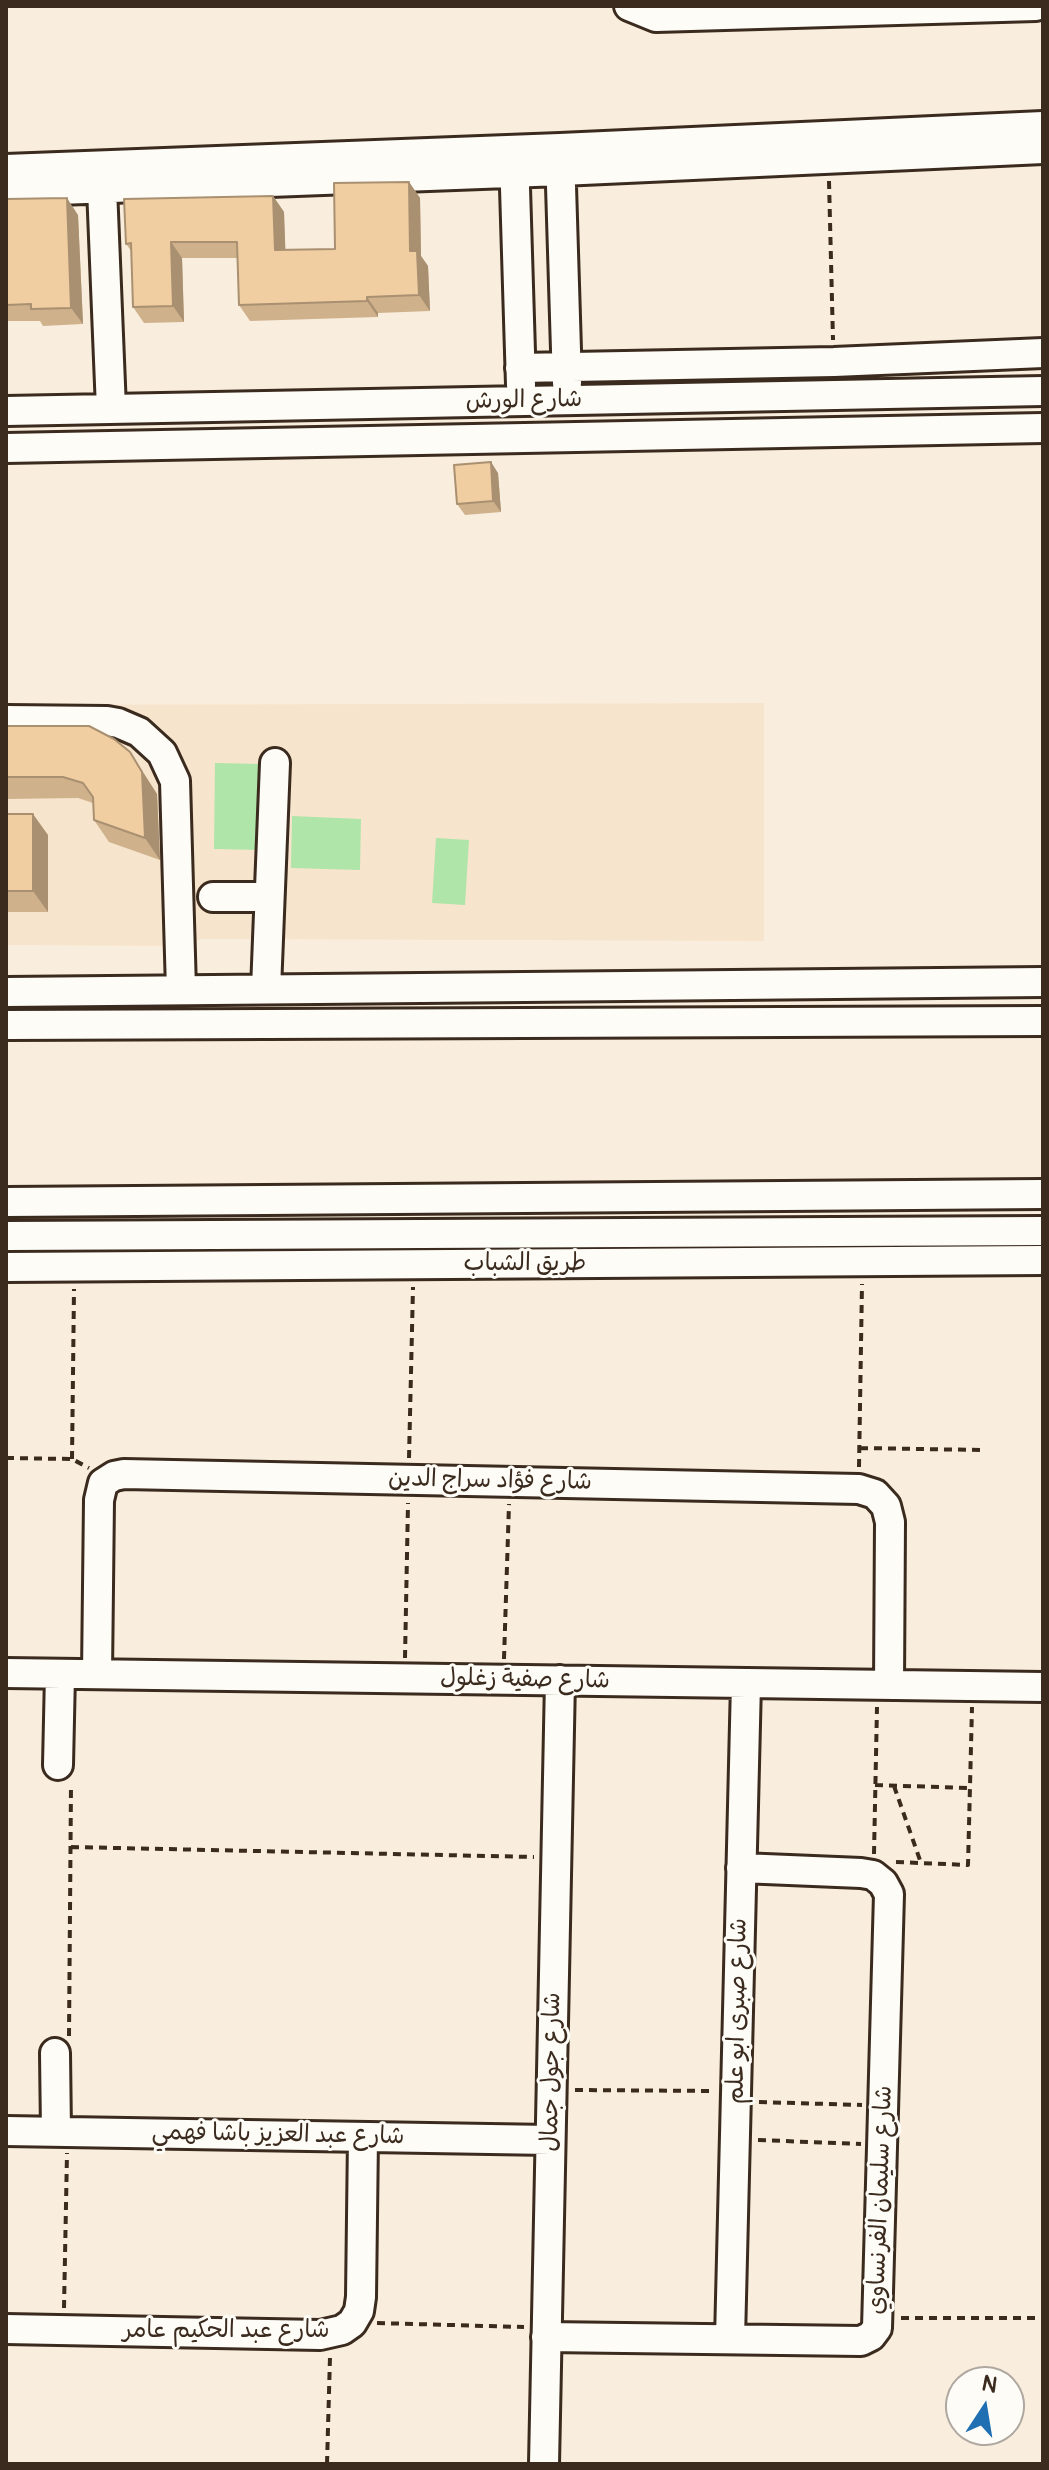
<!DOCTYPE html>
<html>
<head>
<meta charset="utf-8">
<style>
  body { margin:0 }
  #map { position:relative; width:1049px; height:2470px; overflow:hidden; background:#f9eede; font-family:Pangolin,sans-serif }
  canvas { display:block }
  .frame { position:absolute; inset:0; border:8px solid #3b2a1e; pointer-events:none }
  .north { position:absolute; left:945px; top:2366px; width:80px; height:80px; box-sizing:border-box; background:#fdfcf7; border:2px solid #afa8a0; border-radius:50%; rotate:12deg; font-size:22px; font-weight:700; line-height:32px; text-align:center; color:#3b2a1e }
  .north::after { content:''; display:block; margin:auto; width:28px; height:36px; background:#1f6fb2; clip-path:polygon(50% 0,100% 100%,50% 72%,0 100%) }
</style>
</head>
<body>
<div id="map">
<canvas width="1049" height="2470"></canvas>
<div class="frame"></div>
<div class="north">N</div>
</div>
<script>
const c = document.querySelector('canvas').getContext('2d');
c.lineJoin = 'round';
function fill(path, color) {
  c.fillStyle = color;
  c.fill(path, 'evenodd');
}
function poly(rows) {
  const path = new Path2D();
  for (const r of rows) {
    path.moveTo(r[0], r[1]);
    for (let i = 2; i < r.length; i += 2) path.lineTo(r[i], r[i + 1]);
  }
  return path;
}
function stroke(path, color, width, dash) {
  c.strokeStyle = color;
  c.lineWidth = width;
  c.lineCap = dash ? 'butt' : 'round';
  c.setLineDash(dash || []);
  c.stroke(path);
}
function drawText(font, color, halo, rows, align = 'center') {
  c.font = font + ' Pangolin,"Playpen Sans Arabic",sans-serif';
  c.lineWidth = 6;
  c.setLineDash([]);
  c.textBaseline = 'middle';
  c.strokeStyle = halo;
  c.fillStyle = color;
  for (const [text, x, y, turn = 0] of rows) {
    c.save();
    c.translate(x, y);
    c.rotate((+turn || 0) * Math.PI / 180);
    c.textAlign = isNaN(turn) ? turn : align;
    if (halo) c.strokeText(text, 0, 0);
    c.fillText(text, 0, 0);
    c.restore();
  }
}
const built = poly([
  [764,703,764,941,202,939,180,946,6,945,6,705]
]);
const green = poly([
  [215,763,261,764,260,850,214,849],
  [292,816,361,819,360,870,291,868],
  [436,838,469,840,465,905,432,903]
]);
const path = poly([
  [829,181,833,340],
  [860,1448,982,1450],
  [6,1458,72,1459,89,1468],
  [409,1458,413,1287],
  [72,1459,74,1289],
  [859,1467,862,1284],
  [405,1658,408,1503],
  [504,1659,509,1504],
  [875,1785,970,1788],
  [894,1786,921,1863],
  [71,1847,534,1857],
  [874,1854,877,1707],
  [896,1862,968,1865,972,1707],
  [69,2036,71,1785],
  [575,2090,714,2091],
  [759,2102,862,2105],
  [758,2140,861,2144],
  [64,2308,67,2153],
  [901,2318,1043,2318],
  [377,2323,524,2327],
  [327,2464,330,2357]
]);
const minor = poly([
  [629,6,656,17,1036,6],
  [560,153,567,383],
  [514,155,521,385],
  [6,169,560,148,1043,126],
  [102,188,111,409],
  [6,192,561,171,1043,149],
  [520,368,834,362,1043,353],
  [6,411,1043,391],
  [6,448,1043,428],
  [6,720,107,721,118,723,139,732,162,753,175,781,181,990],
  [213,897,269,897],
  [266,989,275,763],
  [6,992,1043,982],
  [6,1025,1043,1021],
  [6,1202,1043,1194],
  [6,1236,1043,1231],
  [6,1267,1043,1260],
  [6,1673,1043,1687],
  [97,1674,99,1500,103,1483,114,1476,124,1474,859,1489,875,1494,886,1506,890,1522,889,1685],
  [58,1765,60,1674],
  [55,2053,56,2132],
  [6,2131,550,2140],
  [6,2329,320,2335,342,2330,352,2323,359,2311,361,2297,363,2137],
  [546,2337,861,2341,871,2336,877,2328,889,1894,883,1883,873,1875,861,1873,741,1868],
  [730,2339,746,1683],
  [544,2464,560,1680]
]);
const wall = poly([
  [409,182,420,198,421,256,428,266,430,311,378,313,378,317,250,321,239,305,238,258,182,258,184,322,144,323,133,307,132,252,126,244,273,196,284,212,285,250,335,249],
  [6,199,78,215,83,324,43,326,40,321,6,321],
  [498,473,501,512,465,515,457,504],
  [6,726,130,752,157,794,160,860,109,842,94,820,93,803,78,798,6,799],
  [6,814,48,835,48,912,6,912]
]);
const shadedWall = poly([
  [409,182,420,198,421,256,428,266,430,311,419,295,410,251],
  [273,196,284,212,286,266,275,250],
  [67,198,78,215,83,324,71,308],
  [171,242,182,258,184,322,173,306],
  [367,297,378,313,378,317,367,301],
  [491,462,498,473,501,512,493,501],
  [130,752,157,794,160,860,145,838],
  [33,814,48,835,48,912,33,891]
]);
const building = poly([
  [409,182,410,251,417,251,419,295,367,297,367,301,239,305,237,242,171,242,173,306,133,307,131,243,126,244,124,199,273,196,275,250,335,249,334,183,409,182],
  [67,198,71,308,31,309,31,304,6,305,6,199,67,198],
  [491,462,493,501,457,504,454,465,491,462],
  [6,726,89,726,114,739,130,752,142,772,145,838,94,820,93,797,83,783,63,777,6,777,6,726],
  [6,814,33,814,33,891,6,891,6,814]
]);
const streetNames = [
  ["شارع الورش",524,401,-1],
  ["طريق الشباب",525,1264],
  ["شارع فؤاد سراج الدين",490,1481,1],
  ["شارع صفية زغلول",525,1680,1],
  ["شارع صبرى ابو علم",738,2011,-89],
  ["شارع جول جمال",552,2072,-89],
  ["شارع عبد العزيز باشا فهمي",278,2135,1],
  ["شارع سليمان الفرنساوي",881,2200,-88],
  ["شارع عبد الحكيم عامر",226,2331]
];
fill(built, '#f7e4cc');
fill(green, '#afe5a8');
stroke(minor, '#3b2a1e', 34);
stroke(path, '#3b2a1e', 4, [8, 6]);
stroke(minor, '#fdfcf7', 28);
fill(wall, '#cfb18b');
fill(shadedWall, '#a99071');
fill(building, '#f1cea2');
stroke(building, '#a99071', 2);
drawText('24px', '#3b2a1e', '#fdfcf7', streetNames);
</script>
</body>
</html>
